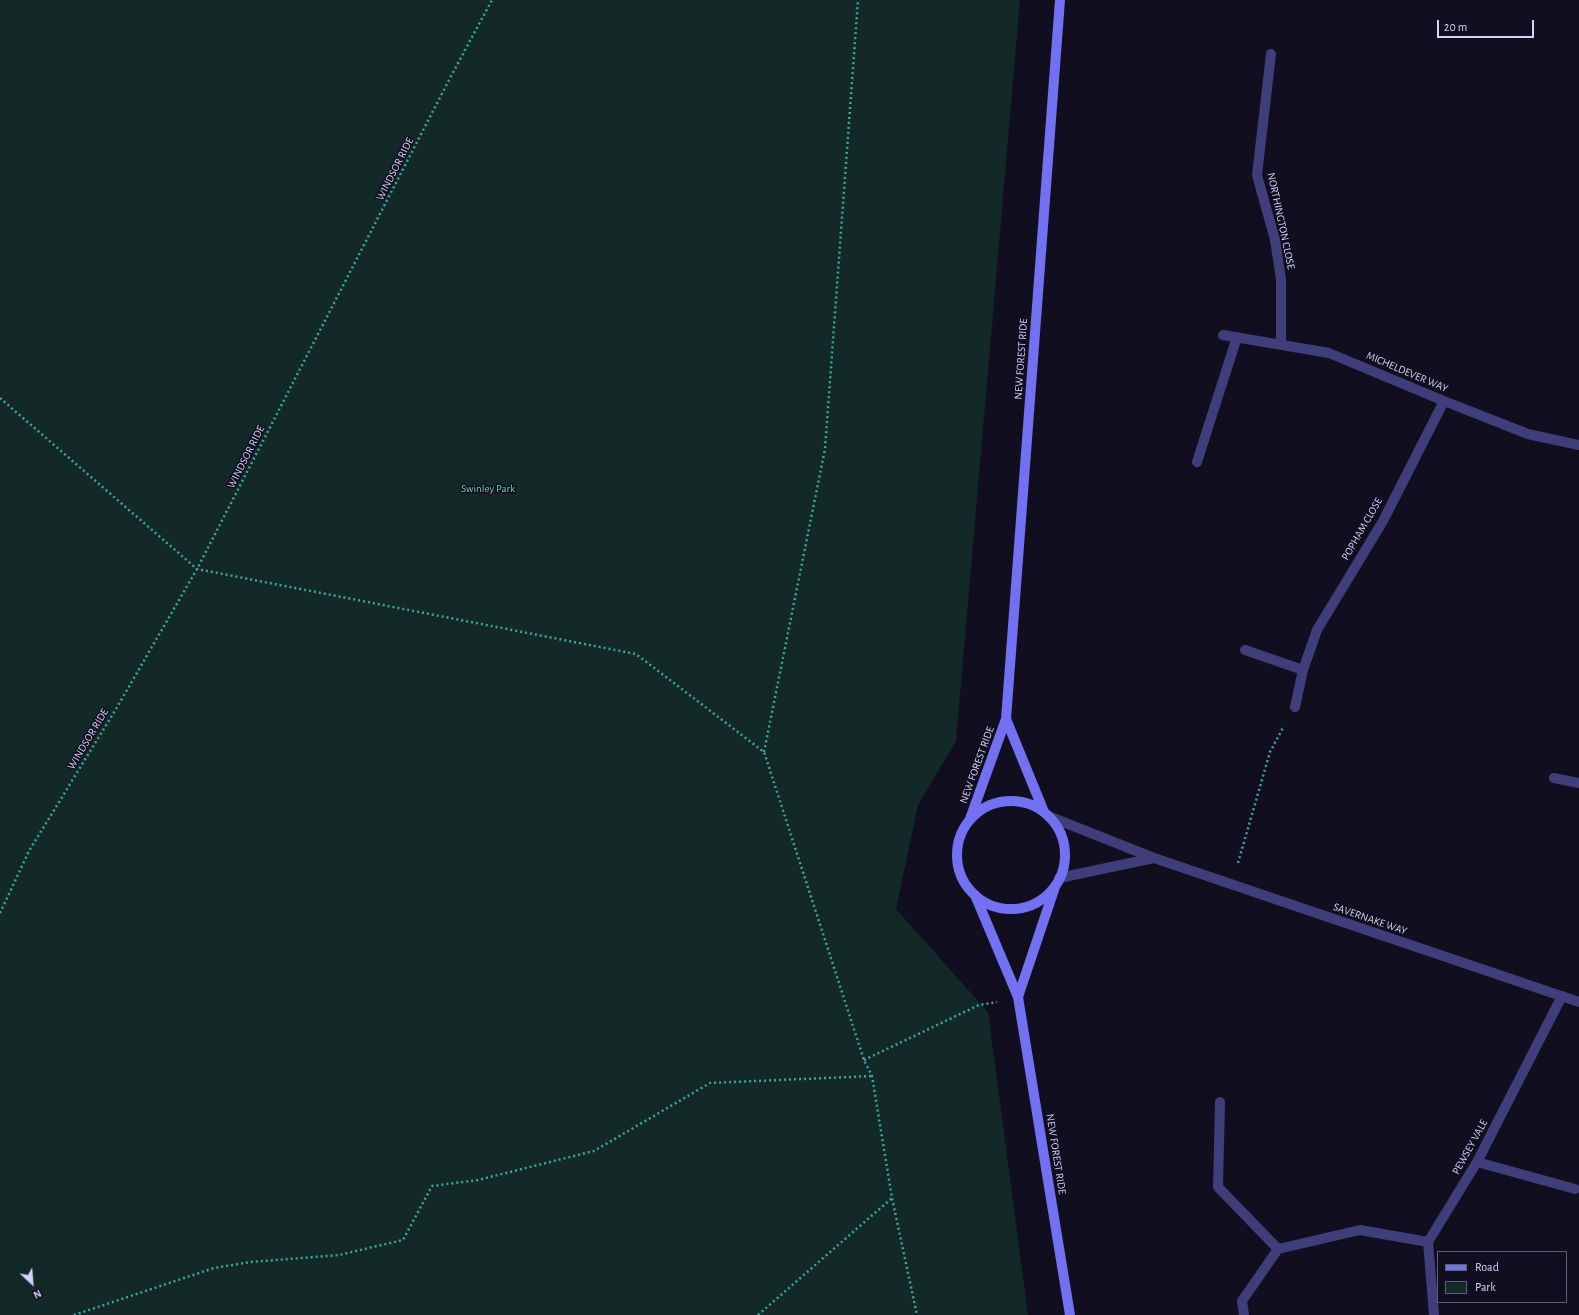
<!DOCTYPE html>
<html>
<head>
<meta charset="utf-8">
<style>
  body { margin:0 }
  #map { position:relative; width:1579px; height:1315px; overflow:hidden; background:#110f1f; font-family:"Alegreya Sans",sans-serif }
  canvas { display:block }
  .legend { position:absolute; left:1437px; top:1251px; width:130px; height:52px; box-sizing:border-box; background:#110f1f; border:1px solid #5f5d77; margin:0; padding:5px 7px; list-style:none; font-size:12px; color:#d5d1fb }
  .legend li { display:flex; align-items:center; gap:8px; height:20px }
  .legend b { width:20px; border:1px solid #5f5d77 }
  .north { position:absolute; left:12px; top:1263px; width:40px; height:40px; -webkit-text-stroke:3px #110f1f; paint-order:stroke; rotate:154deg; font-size:11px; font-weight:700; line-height:16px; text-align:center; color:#d5d1fb }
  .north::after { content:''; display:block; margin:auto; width:14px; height:18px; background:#d5d1fb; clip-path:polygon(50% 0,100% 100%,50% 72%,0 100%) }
  .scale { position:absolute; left:1437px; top:20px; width:97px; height:18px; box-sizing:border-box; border:2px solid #d5d1fb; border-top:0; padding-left:5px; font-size:12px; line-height:14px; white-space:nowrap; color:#d5d1fb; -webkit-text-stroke:3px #110f1f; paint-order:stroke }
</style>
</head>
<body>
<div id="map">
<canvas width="1579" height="1315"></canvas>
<ul class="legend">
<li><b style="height:5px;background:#7171f2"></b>Road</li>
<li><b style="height:11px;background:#122927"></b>Park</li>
</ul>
<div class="north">N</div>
<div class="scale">20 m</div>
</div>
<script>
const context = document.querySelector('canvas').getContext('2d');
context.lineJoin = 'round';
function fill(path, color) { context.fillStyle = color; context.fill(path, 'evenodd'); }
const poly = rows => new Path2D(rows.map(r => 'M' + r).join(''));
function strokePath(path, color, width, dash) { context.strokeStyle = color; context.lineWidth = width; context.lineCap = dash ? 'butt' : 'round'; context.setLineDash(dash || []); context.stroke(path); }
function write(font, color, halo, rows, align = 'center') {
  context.font = font + ' "Alegreya Sans",sans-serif'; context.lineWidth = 3; context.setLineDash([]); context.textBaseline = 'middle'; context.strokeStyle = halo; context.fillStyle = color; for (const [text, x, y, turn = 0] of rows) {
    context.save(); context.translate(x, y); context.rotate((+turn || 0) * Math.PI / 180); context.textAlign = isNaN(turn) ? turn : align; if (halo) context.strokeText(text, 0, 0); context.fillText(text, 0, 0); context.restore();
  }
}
fill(poly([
  [0,0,1020,0,956,741,918,805,896,909,988,1012,1028,1315,0,1315]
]), '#122927');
strokePath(poly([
  [0,398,197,569,636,654,764,752,864,1060,872,1076,892,1198,917,1315],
  [764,752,825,449,858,0],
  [1238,863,1270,752,1284,726],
  [0,913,29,851,116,709,197,569,450,78,492,0],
  [864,1060,979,1005,997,1002],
  [74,1315,214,1268,251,1262,339,1255,403,1240,432,1186,478,1180,594,1151,710,1083,872,1076],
  [758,1315,892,1198]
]), '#39a79e', 2.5, [2, 3]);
strokePath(poly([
  [1197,462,1237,337],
  [1477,1162,1575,1189]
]), '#3f3e7a', 10);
strokePath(poly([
  [1271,54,1257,175,1275,240,1281,279,1281,345],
  [1223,335,1329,353,1444,401,1528,434,1579,445],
  [1245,650,1303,670],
  [1295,707,1303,670,1317,630,1383,521,1444,401],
  [1554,778,1579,783],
  [1220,1102,1218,1187,1278,1249],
  [1244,1315,1242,1301,1278,1249,1360,1230,1428,1242],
  [1434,1315,1428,1242,1477,1162,1562,996]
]), '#3f3e7a', 10);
strokePath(poly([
  [1048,816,1154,858,1579,1002],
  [1059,878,1154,858]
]), '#3f3e7a', 10);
strokePath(poly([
  [1006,719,1044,812],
  '957 855a54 54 0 1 1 108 0a54 54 0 1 1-108 0Z',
  [970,819,1006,719,1060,0],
  [975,895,1018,997,1070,1315],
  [1018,997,1055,887]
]), '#7171f2', 10);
write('11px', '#d5d1fb', '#110f1f', [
  ["WINDSOR RIDE",395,169,-63],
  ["NORTHINGTON CLOSE",1281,221,78],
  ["NEW FOREST RIDE",1021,359,-86],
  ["MICHELDEVER WAY",1407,372,23],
  ["WINDSOR RIDE",246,457,-63],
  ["POPHAM CLOSE",1362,529,-60],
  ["WINDSOR RIDE",88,739,-59],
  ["NEW FOREST RIDE",977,765,-70],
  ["SAVERNAKE WAY",1370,919,19],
  ["PEWSEY VALE",1470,1147,-61],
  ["NEW FOREST RIDE",1056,1154,81]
]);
write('11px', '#64d4b5', '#110f1f', [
  ["Swinley Park",488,489]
]);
</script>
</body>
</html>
